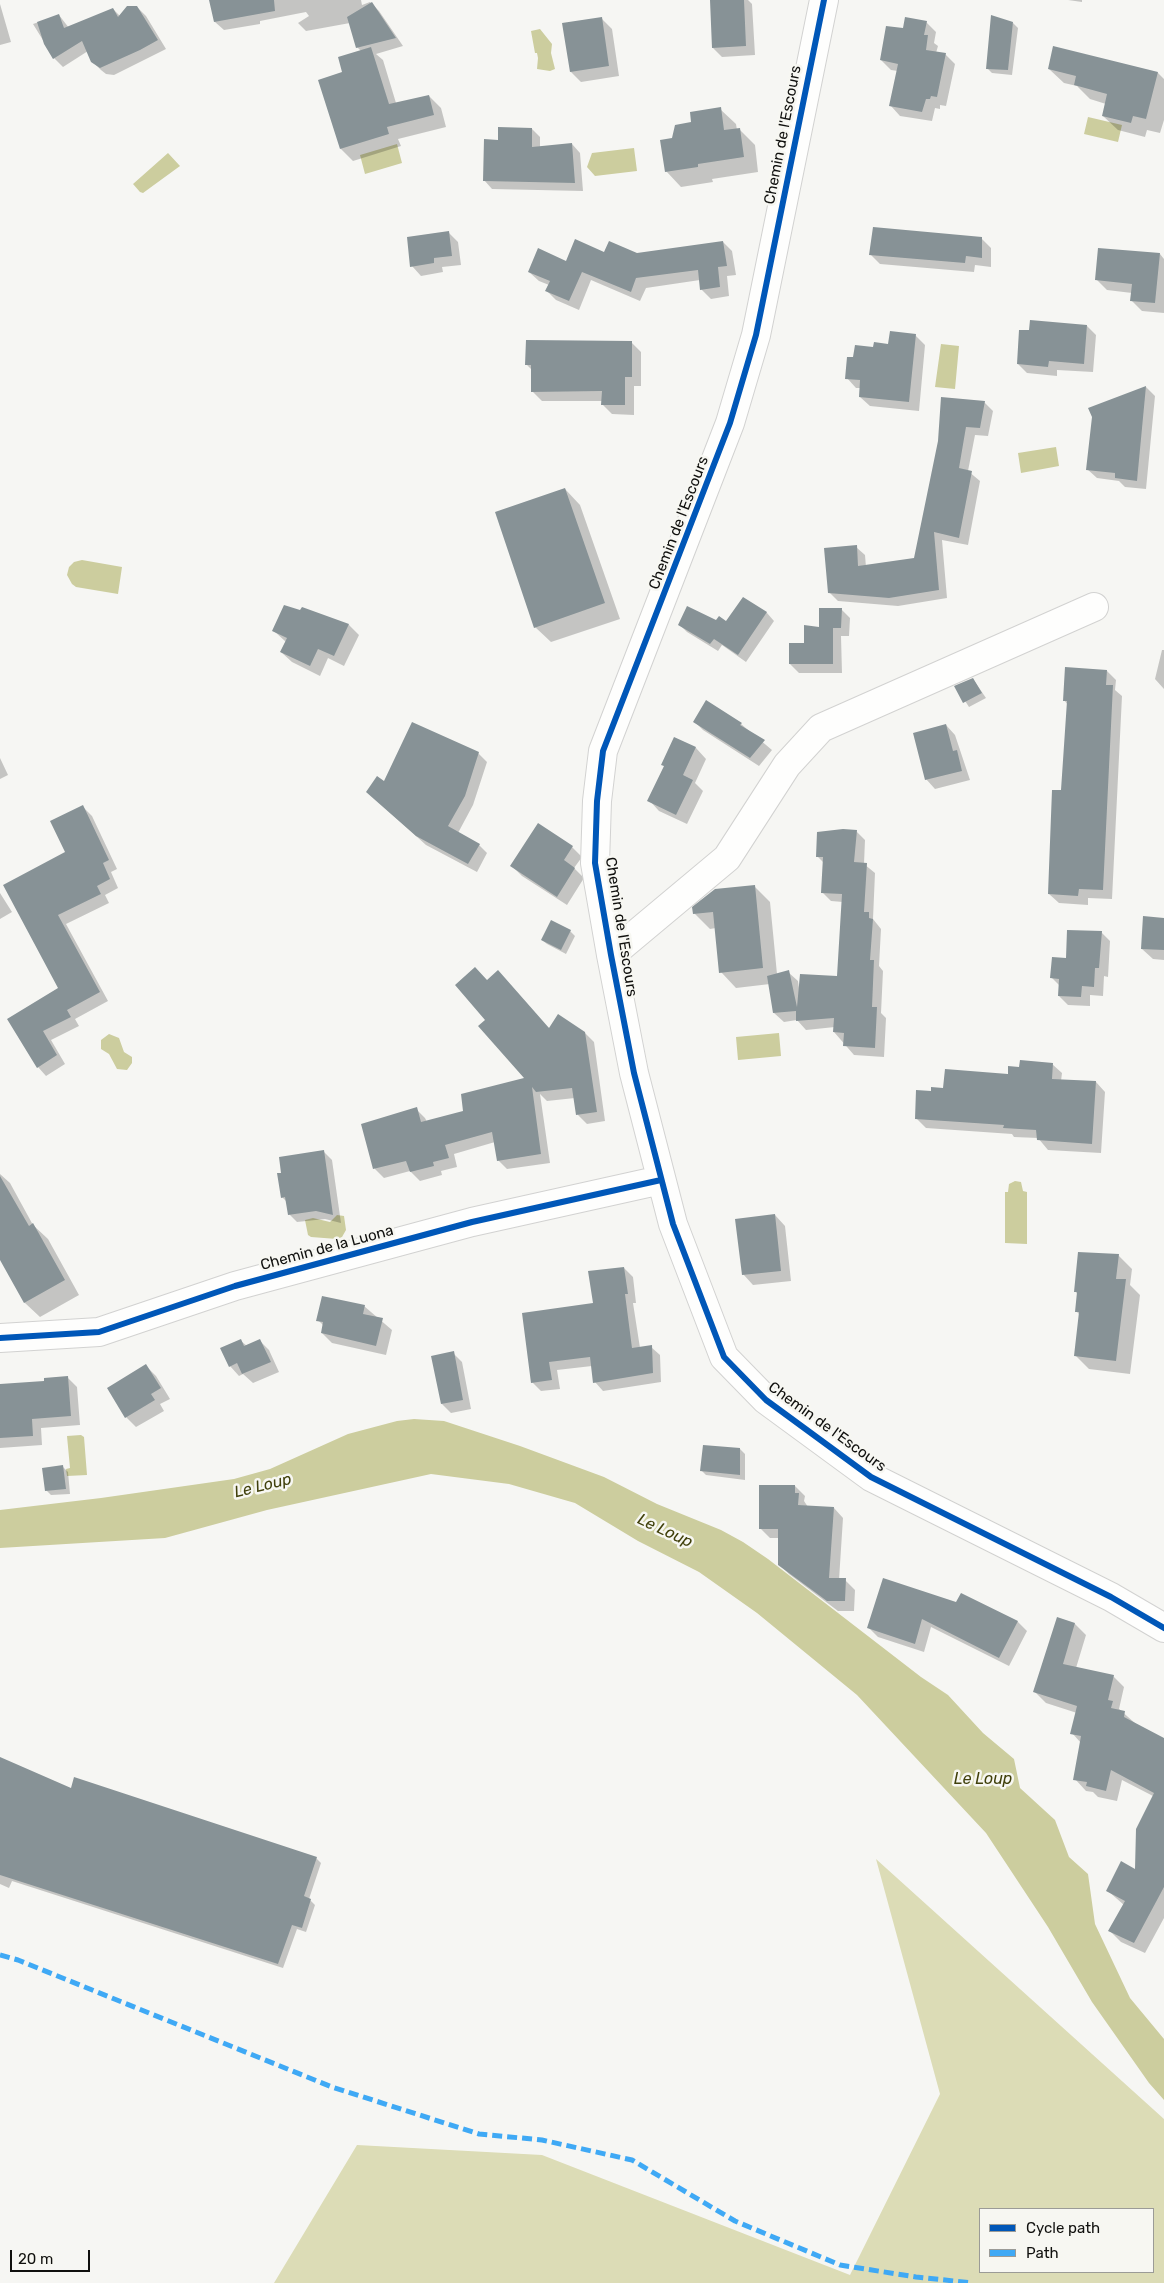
<!DOCTYPE html>
<html>
<head>
<meta charset="utf-8">
<style>
  body { margin:0 }
  #map { position:relative; width:1164px; height:2283px; overflow:hidden; background:#f6f6f3; font-family:Rubik,sans-serif }
  canvas { display:block }
  .legend { position:absolute; left:979px; top:2208px; width:175px; height:65px; box-sizing:border-box; background:#f7f7f2; border:1px solid #9b9b97; margin:0; padding:6px 9px; list-style:none; font-size:15px; color:#10100e }
  .legend li { display:flex; align-items:center; gap:10px; height:25px }
  .legend b { width:25px; border:1px solid #9b9b97 }
  .scale { position:absolute; left:10px; top:2250px; width:80px; height:22px; box-sizing:border-box; border:2px solid #10100e; border-top:0; padding-left:6px; font-size:15px; line-height:18px; white-space:nowrap; color:#10100e; -webkit-text-stroke:4px #f7f7f2; paint-order:stroke }
</style>
</head>
<body>
<div id="map">
<canvas width="1164" height="2283"></canvas>
<ul class="legend">
<li><b style="height:6px;background:#0057b8"></b>Cycle path</li>
<li><b style="height:6px;background:#3fa9f5"></b>Path</li>
</ul>
<div class="scale">20 m</div>
</div>
<script>
const context = document.querySelector('canvas').getContext('2d');
context.lineJoin = 'round';
function fill(path, color) { context.fillStyle = color; context.fill(path, 'evenodd'); }
const poly = rows => new Path2D(rows.map(r => 'M' + r).join(''));
function strokePath(path, color, width, dash) { context.strokeStyle = color; context.lineWidth = width; context.lineCap = dash ? 'butt' : 'round'; context.setLineDash(dash || []); context.stroke(path); }
function write(font, color, halo, rows, align = 'center') {
  context.font = font + ' Rubik,sans-serif'; context.lineWidth = 5; context.setLineDash([]); context.textBaseline = 'middle'; context.strokeStyle = halo; context.fillStyle = color; for (const [text, x, y, turn = 0] of rows) {
    context.save(); context.translate(x, y); context.rotate((+turn || 0) * Math.PI / 180); context.textAlign = isNaN(turn) ? turn : align; if (halo) context.strokeText(text, 0, 0); context.fillText(text, 0, 0); context.restore();
  }
}
fill(poly([
  [876,1859,1164,2119,1164,2283,274,2283,357,2145,542,2155,850,2275,940,2094],
  [1153,2209,1153,2272,980,2272,980,2209]
]), '#dcdcb6');
fill(poly([
  [540,29,552,44,551,53,555,69,550,71,537,69,538,58,537,53,535,53,531,31],
  [1088,117,1122,125,1118,142,1084,134],
  [397,144,402,163,365,174,360,155],
  [634,148,637,171,595,176,587,167,592,153],
  [168,153,180,166,143,193,140,192,133,184],
  [941,344,959,346,955,389,935,387],
  [1056,447,1059,466,1021,473,1018,453],
  [82,560,122,567,118,594,76,587,72,584,67,575,69,567,74,562],
  [779,1033,781,1056,738,1060,736,1037],
  [109,1034,119,1038,124,1052,132,1057,132,1063,127,1070,117,1069,109,1054,101,1049,101,1040],
  [1015,1181,1021,1182,1023,1191,1027,1192,1027,1244,1005,1243,1005,1192,1008,1192,1009,1184],
  [337,1215,344,1216,346,1230,342,1237,337,1239,311,1237,308,1235,305,1220,313,1218,330,1222],
  [414,1419,444,1421,520,1446,604,1477,657,1504,721,1530,743,1542,768,1559,921,1677,948,1695,983,1733,1014,1759,1020,1788,1055,1820,1069,1857,1088,1874,1095,1924,1130,1998,1164,2039,1164,2100,1149,2083,1092,2002,1048,1927,986,1833,857,1695,757,1613,699,1572,638,1541,575,1503,509,1484,431,1474,267,1510,165,1538,0,1548,0,1510,101,1498,234,1479,270,1469,348,1434,397,1421],
  [81,1435,84,1437,87,1475,67,1476,66,1469,70,1468,67,1436]
]), '#cccd9e');
fill(poly([
  [211,0,361,0,362,5,370,2,379,11,403,46,376,54,383,60,396,103,429,96,441,108,446,127,398,139,401,146,353,161,341,149,344,72,361,51,357,47,350,23,306,31,298,23,309,16,306,12,260,21,260,24,224,30,215,22],
  [711,0,748,0,752,4,755,55,722,57,713,48],
  [1068,0,1082,0,1082,2],
  [0,4,11,42,0,45],
  [137,7,146,16,166,49,114,75,106,74,101,70,92,61,88,51,63,67,54,58,33,24,59,15,69,28,113,9,120,16],
  [602,19,612,29,619,76,581,82,571,72,564,24],
  [926,22,936,32,934,43,938,46,936,53,945,54,955,64,946,106,940,105,940,109,935,108,932,121,900,116,891,106,898,71,891,70,881,60,904,30],
  [1013,23,1018,28,1012,75,992,73,987,68],
  [1054,47,1158,73,1164,79,1164,120,1160,133,1147,130,1145,137,1118,130,1103,116,1106,104,1090,99,1077,86,1064,83,1049,69],
  [720,109,736,124,737,130,739,129,755,145,758,172,712,179,713,182,681,187,666,171,673,139,693,123],
  [532,129,540,137,540,147,572,144,580,153,583,191,492,189,484,180,499,141],
  [449,233,458,242,461,265,442,267,443,272,421,276,412,266],
  [981,238,991,248,991,267,975,265,974,272,880,264,871,255],
  [723,242,732,251,736,275,727,276,729,296,711,299,701,289,700,280,646,288,640,301,591,280,579,310,556,300,547,291,549,285,539,281,529,272,605,253,637,254],
  [1160,254,1164,259,1164,313,1142,311,1131,300,1132,293,1107,290,1097,280],
  [1087,326,1096,335,1093,372,1057,370,1057,376,1027,373,1018,364,1030,332],
  [915,335,925,345,919,411,870,406,860,397,861,388,856,388,847,378,854,359,874,349],
  [631,342,641,352,641,386,634,386,634,415,612,414,603,405,603,401,542,401,532,391,533,371,527,365],
  [1146,387,1155,396,1146,489,1125,487,1119,481,1097,478,1087,469,1093,417,1090,409],
  [984,402,993,411,988,436,975,435,968,471,980,481,968,545,942,540,947,598,898,606,838,601,829,592,856,547,865,555,866,567,915,559,940,442],
  [565,489,580,505,620,619,551,642,535,627],
  [743,598,767,613,774,621,746,662,722,645,718,651,687,632,680,625,726,623],
  [302,609,349,625,359,635,344,666,328,658,320,676,292,662,281,652,286,642,274,631],
  [841,609,850,618,849,636,841,636,842,673,799,673,790,664,820,628],
  [1162,650,1164,650,1164,689,1155,679],
  [1107,671,1116,680,1115,690,1122,696,1112,899,1088,898,1088,905,1059,903,1049,894,1062,792,1068,705,1064,700],
  [973,679,986,698,969,707,956,687],
  [694,721,741,724,772,750,759,766,703,730],
  [946,725,955,735,970,780,935,789,926,779],
  [675,738,696,748,706,759,695,783,703,791,687,824,659,811,649,800,665,767,662,764],
  [478,753,487,762,473,805,458,833,479,845,487,853,477,872,426,845,376,800,385,782],
  [0,758,8,775,0,779],
  [83,807,92,816,117,869,111,872,118,888,105,895,109,903,66,924,108,1001,75,1019,79,1026,51,1040,65,1064,46,1076,38,1067,9,1019,59,988,5,886,67,852],
  [856,831,865,840,864,864,875,873,873,919,881,929,879,966,883,971,881,1013,886,1018,884,1057,854,1055,834,1032,835,1027,806,1030,797,1020,784,1022,774,1013,770,984,736,988,721,972,716,928,710,929,694,913,754,886,770,902,777,974,788,972,798,981,799,988,838,977,843,902,831,901,822,892,824,863,817,856],
  [572,847,582,857,574,868,584,878,567,905,522,876,512,866],
  [0,893,12,912,0,919],
  [1164,919,1164,960,1153,959,1142,949],
  [570,931,575,936,566,954,547,944,542,940],
  [1101,932,1110,941,1108,977,1104,976,1103,996,1090,995,1090,1006,1068,1005,1059,996,1060,986,1052,978,1067,960],
  [487,981,550,1029,584,1032,594,1042,605,1121,587,1124,578,1115,575,1098,547,1101,540,1094,550,1163,507,1169,498,1160,495,1142,454,1154,457,1167,441,1171,442,1175,420,1181,410,1171,384,1178,375,1169,363,1124,416,1109,425,1118,427,1122,465,1112,526,1078,487,1021],
  [1052,1064,1062,1073,1061,1081,1096,1082,1105,1092,1101,1153,1048,1150,1038,1138,1014,1137,1012,1134,926,1128,916,1118,932,1093,1009,1076,1020,1068],
  [324,1152,332,1160,341,1223,325,1219,297,1222,289,1214,287,1202,282,1197,283,1174],
  [0,1174,10,1183,33,1225,48,1239,79,1295,40,1317,25,1303,0,1258],
  [775,1215,785,1226,791,1281,753,1285,743,1274],
  [1118,1255,1132,1269,1130,1285,1140,1295,1130,1374,1089,1369,1075,1355,1080,1315,1076,1311,1078,1295,1075,1291],
  [624,1268,633,1277,636,1303,633,1303,640,1348,651,1347,660,1355,661,1382,603,1391,595,1382,592,1366,557,1370,560,1389,541,1391,532,1382],
  [364,1306,392,1330,386,1355,332,1343,322,1333,324,1326,318,1320],
  [241,1341,247,1346,260,1341,269,1350,279,1372,253,1383,243,1374,239,1376,230,1366],
  [453,1353,462,1362,471,1409,451,1413,442,1404],
  [146,1366,156,1376,170,1399,160,1404,164,1411,136,1427,126,1417],
  [67,1377,77,1387,80,1425,41,1428,42,1445,0,1448,0,1385,45,1382],
  [740,1449,745,1454,745,1480,706,1475,701,1470],
  [63,1467,68,1472,70,1494,51,1495,46,1490],
  [795,1486,805,1496,804,1501,808,1507,834,1508,843,1518,839,1580,845,1580,855,1590,854,1611,838,1611,789,1574,779,1564,779,1538,770,1538,760,1528],
  [961,1594,1018,1622,1027,1631,1009,1666,931,1627,924,1652,878,1637,869,1628,957,1603],
  [1058,1619,1075,1624,1086,1635,1076,1668,1113,1676,1124,1687,1119,1709,1136,1724,1164,1739,1164,1918,1145,1953,1121,1942,1110,1931,1124,1905,1108,1891,1136,1871,1153,1796,1122,1780,1117,1801,1098,1797,1093,1792,1086,1791,1075,1779,1081,1743,1072,1733,1077,1713,1046,1703,1035,1692],
  [0,1758,72,1790,316,1858,321,1863,309,1899,315,1905,306,1932,297,1929,283,1968,12,1881,9,1888,0,1884]
]), '#0003');
fill(poly([
  [209,0,274,0,275,11,214,22],
  [710,0,744,0,746,46,712,48],
  [372,2,396,38,356,48,347,17],
  [127,6,137,6,158,40,140,50,100,68,91,62,82,41,53,59,44,44,37,22,59,14,64,28,113,8,118,17],
  [991,15,1013,22,1008,70,986,69],
  [602,17,609,66,570,72,562,23],
  [905,17,927,21,924,35,928,35,926,50,946,53,937,97,931,96,930,99,926,99,922,112,889,106,898,64,880,60,886,26,903,28],
  [1053,46,1158,72,1146,119,1133,116,1131,123,1102,116,1107,94,1074,85,1076,76,1048,69],
  [371,47,389,104,429,95,434,115,387,127,389,134,340,149,318,80,342,72,338,57],
  [721,107,724,130,740,128,744,157,698,164,698,167,665,172,660,140,672,138,675,125,691,122,690,112],
  [498,127,532,128,532,147,572,143,575,183,483,181,484,139,498,140],
  [873,227,982,237,982,258,966,256,965,263,869,255],
  [449,231,452,256,434,258,434,263,410,267,407,237],
  [575,239,604,252,609,241,637,253,723,241,727,266,718,267,720,287,700,290,698,270,636,278,631,292,582,272,569,301,545,291,550,281,528,272,538,248,566,261],
  [1098,248,1160,253,1155,303,1130,301,1132,284,1095,280],
  [1030,320,1087,325,1084,364,1049,361,1048,367,1017,364,1019,330,1029,330],
  [890,331,916,334,909,402,859,397,860,380,845,379,847,357,853,357,855,345,873,347,874,342,888,344],
  [526,340,632,341,632,377,625,377,625,405,601,405,602,391,531,392,531,365,525,365],
  [1146,386,1137,481,1115,478,1115,473,1086,470,1092,417,1088,408],
  [941,397,985,401,980,428,966,427,959,468,972,471,959,538,934,532,939,590,889,598,828,593,824,548,857,545,858,566,914,558,938,441],
  [565,488,605,603,534,628,495,512],
  [743,597,767,612,738,655,714,639,710,644,678,625,687,606,716,620,719,616,726,621],
  [284,605,300,610,302,607,349,624,334,656,318,649,310,666,280,652,287,638,272,631],
  [819,608,842,608,841,628,833,628,833,664,789,664,789,643,804,643,804,625,819,627],
  [1065,667,1107,670,1106,685,1113,685,1103,890,1079,889,1078,896,1048,894,1052,790,1061,790,1067,701,1063,701],
  [973,678,982,693,963,703,954,686],
  [706,700,742,723,740,725,765,740,750,758,693,722],
  [412,722,479,752,465,796,448,826,480,844,468,864,416,836,366,792,377,776,384,781],
  [946,724,953,751,957,750,962,771,925,780,913,733],
  [674,737,696,747,683,775,693,780,676,815,647,801,664,766,661,765],
  [83,805,109,860,103,863,110,879,97,886,101,894,58,915,100,992,67,1010,71,1017,43,1031,57,1055,37,1068,7,1019,58,988,3,885,65,852,50,821],
  [538,823,573,846,564,860,575,868,557,897,510,866],
  [843,829,857,830,854,862,867,863,864,912,869,912,869,918,873,919,870,960,874,960,872,1007,877,1007,875,1048,843,1046,844,1033,833,1032,834,1018,796,1021,796,1011,773,1013,767,976,789,970,797,1007,800,974,837,976,842,894,821,893,823,857,816,857,817,832],
  [755,885,763,968,719,973,713,912,693,914,692,907,715,889],
  [1143,916,1164,918,1164,950,1141,949],
  [551,920,571,930,561,950,541,940],
  [1067,930,1102,931,1099,968,1095,968,1094,987,1082,986,1081,997,1058,996,1059,979,1050,978,1052,957,1066,958],
  [475,967,487,980,498,970,549,1028,558,1014,585,1032,597,1112,576,1115,572,1088,536,1092,532,1087,541,1154,497,1161,492,1132,445,1145,449,1158,433,1162,434,1166,410,1172,406,1161,373,1169,361,1124,417,1107,421,1122,463,1111,461,1094,524,1078,478,1026,485,1020,455,985],
  [1020,1060,1053,1063,1052,1079,1096,1081,1092,1144,1037,1140,1036,1130,1003,1128,1004,1125,915,1119,916,1090,931,1091,931,1087,943,1088,945,1069,1008,1074,1008,1066,1019,1067],
  [324,1150,333,1215,316,1211,288,1215,285,1197,281,1198,277,1173,281,1173,279,1157],
  [0,1176,29,1226,33,1223,65,1280,24,1303,0,1260],
  [775,1214,781,1271,742,1275,735,1219],
  [1078,1252,1119,1254,1116,1279,1126,1279,1116,1361,1074,1356,1079,1312,1075,1312,1077,1292,1074,1292],
  [624,1267,628,1294,625,1294,632,1348,652,1345,653,1373,593,1383,590,1357,549,1362,552,1380,531,1383,522,1313,593,1303,588,1271],
  [322,1296,365,1305,363,1314,383,1318,376,1346,321,1333,323,1322,316,1321],
  [241,1339,244,1346,260,1339,271,1362,242,1374,237,1363,229,1367,220,1348],
  [454,1351,463,1400,441,1404,431,1356],
  [146,1364,161,1388,151,1394,155,1400,125,1418,107,1388],
  [68,1376,71,1416,32,1419,33,1436,0,1438,0,1384,44,1381,44,1378],
  [703,1445,740,1448,740,1475,700,1471],
  [63,1465,66,1489,45,1491,42,1468],
  [759,1485,795,1485,795,1493,799,1493,798,1505,834,1507,829,1578,846,1578,845,1601,827,1601,778,1565,778,1529,759,1529],
  [883,1578,956,1602,961,1593,1018,1621,999,1658,922,1619,915,1644,867,1628],
  [1057,1617,1075,1623,1063,1664,1114,1675,1108,1700,1113,1701,1111,1708,1125,1711,1124,1717,1164,1738,1164,1887,1134,1943,1108,1931,1125,1901,1106,1891,1121,1861,1135,1869,1136,1829,1154,1793,1111,1770,1106,1791,1086,1786,1087,1782,1073,1780,1081,1736,1070,1734,1077,1706,1033,1692],
  [0,1757,71,1788,74,1777,317,1857,304,1896,311,1899,302,1928,292,1925,278,1964,0,1875]
]), '#879296');
const minor = poly([
  [824,0,756,335,730,423,603,751,597,801,595,863,611,955,634,1073,673,1224,724,1357,766,1400,871,1477,1111,1597,1164,1628],
  [611,955,727,858,787,765,821,728,1094,607],
  [0,1338,99,1332,235,1286,472,1222,661,1180]
]);
strokePath(minor, '#d2d2d1', 30);
strokePath(minor, '#fefefd', 28);
strokePath(poly([
  [0,1955,18,1960,332,2087,479,2134,542,2140,632,2160,735,2221,840,2265,916,2277,973,2283]
]), '#3fa9f5', 5, [10, 5]);
strokePath(poly([
  [824,0,756,335,730,423,603,751,597,801,595,863,611,955,634,1073,673,1224,724,1357,766,1400,871,1477,1111,1597,1164,1628],
  [0,1338,99,1332,235,1286,472,1222,661,1180]
]), '#0057b8', 6);
write('15px', '#10100e', '#f7f7f2', [
  ["Chemin de l'Escours",783,135,-79],
  ["Chemin de l'Escours",679,523,-69],
  ["Chemin de l'Escours",621,927,81],
  ["Chemin de la Luona",327,1248,-15],
  ["Chemin de l'Escours",827,1427,36]
]);
write('italic 16px', '#40400b', '#f7f7f2', [
  ["Le Loup",263,1486,-14],
  ["Le Loup",665,1531,25],
  ["Le Loup",983,1779]
]);
</script>
</body>
</html>
